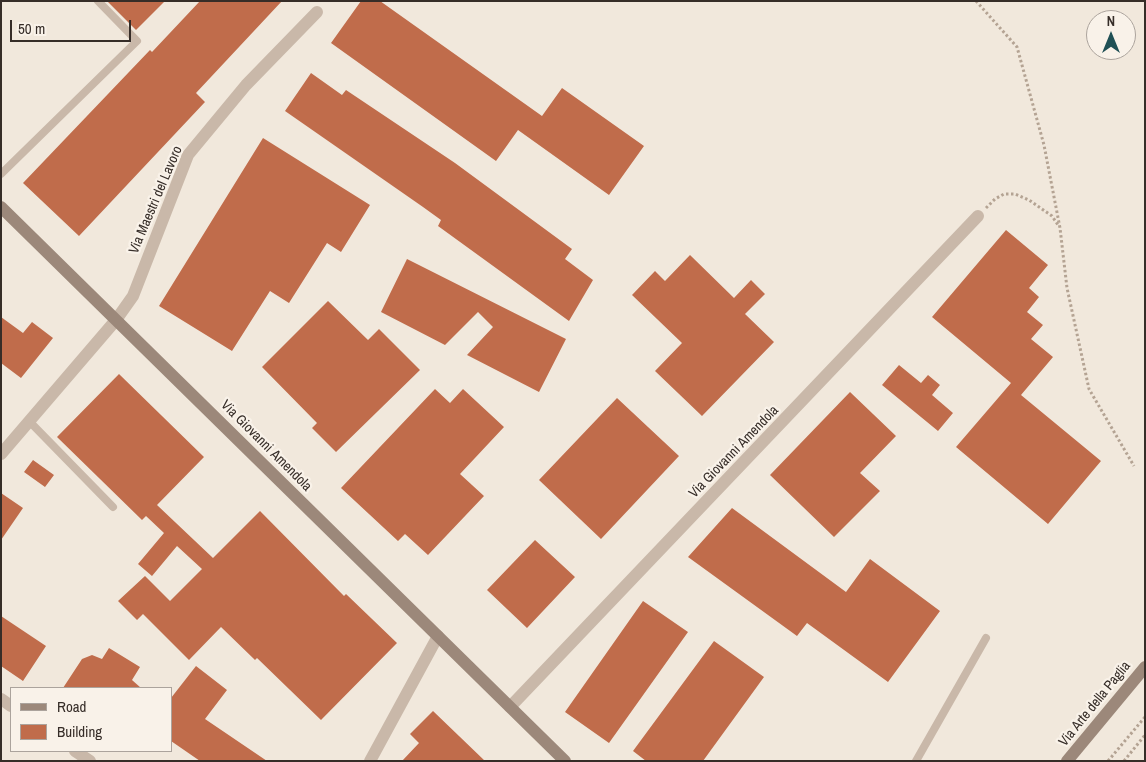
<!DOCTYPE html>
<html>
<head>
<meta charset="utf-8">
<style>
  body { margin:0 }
  #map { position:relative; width:1146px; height:762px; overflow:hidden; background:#f1e8dc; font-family:"Archivo Narrow",sans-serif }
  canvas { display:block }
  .frame { position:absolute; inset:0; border:2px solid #362d28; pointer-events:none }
  .legend { position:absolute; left:10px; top:687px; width:162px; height:65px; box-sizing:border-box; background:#f9f2e9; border:1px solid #aba39c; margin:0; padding:6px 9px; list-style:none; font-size:15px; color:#362d28 }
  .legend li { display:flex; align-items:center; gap:10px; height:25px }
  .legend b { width:25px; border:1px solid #aba39c }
  .north { position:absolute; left:1086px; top:10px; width:50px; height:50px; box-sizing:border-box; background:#f9f2e9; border:1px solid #aba39c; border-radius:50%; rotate:0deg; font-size:14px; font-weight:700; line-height:20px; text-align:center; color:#362d28 }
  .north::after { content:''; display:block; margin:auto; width:18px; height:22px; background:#205055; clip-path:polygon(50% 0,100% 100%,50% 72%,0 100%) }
  .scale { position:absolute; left:10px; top:20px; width:121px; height:22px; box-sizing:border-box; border:2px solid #362d28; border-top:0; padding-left:6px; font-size:15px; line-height:18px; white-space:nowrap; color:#362d28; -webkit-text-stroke:4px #f9f2e9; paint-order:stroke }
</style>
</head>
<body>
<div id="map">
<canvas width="1146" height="762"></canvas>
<div class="frame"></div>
<ul class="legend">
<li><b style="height:6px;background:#9c887a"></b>Road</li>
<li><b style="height:14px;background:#c06c4b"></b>Building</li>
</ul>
<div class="north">N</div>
<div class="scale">50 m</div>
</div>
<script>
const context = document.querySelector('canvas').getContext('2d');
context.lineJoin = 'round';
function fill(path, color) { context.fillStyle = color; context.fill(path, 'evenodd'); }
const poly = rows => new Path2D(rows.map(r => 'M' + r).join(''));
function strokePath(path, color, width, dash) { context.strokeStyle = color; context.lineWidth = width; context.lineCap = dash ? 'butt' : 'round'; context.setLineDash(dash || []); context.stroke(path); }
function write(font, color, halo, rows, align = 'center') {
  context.font = font + ' "Archivo Narrow",sans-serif'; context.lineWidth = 4.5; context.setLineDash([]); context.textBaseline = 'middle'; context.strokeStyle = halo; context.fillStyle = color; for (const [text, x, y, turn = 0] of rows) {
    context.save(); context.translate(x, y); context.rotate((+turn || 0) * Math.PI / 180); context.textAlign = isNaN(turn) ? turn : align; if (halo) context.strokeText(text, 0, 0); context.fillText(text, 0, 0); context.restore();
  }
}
fill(poly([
  [107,1,165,1,136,30],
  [200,1,282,1,196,93,205,102,79,236,23,183,150,50,152,52],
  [361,1,380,1,542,116,562,88,644,146,609,195,518,130,496,161,331,43],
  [311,73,342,95,346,90,455,163,572,249,565,259,593,280,569,321,438,226,441,220,423,207,285,111],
  [263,138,370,205,341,252,327,243,289,303,270,291,232,351,159,306],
  [1006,230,1048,265,1029,288,1039,297,1027,312,1043,325,1031,339,1053,357,1021,395,1101,461,1048,524,956,447,1011,383,932,317],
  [690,255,734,298,751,280,765,294,745,314,774,342,702,416,655,371,682,343,632,295,655,271,665,281],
  [407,259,566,339,539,392,467,355,493,327,478,312,445,345,381,312],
  [328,301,368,340,379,329,420,370,336,452,312,428,317,423,262,367],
  [1,317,23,333,32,322,53,338,21,378,1,363],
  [899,365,921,383,928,375,940,385,932,395,953,413,938,431,882,385],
  [119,374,204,457,157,505,213,558,260,511,344,596,346,594,397,643,321,720,257,658,255,660,221,627,189,660,143,614,137,620,118,601,145,576,170,601,202,569,177,546,152,576,138,564,164,533,146,516,142,520,57,437],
  [435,389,450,403,463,389,504,427,460,474,484,496,428,555,405,534,398,541,341,488],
  [850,392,896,436,860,473,880,491,834,537,770,475],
  [617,398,679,456,601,539,539,480],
  [33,460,54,475,45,487,24,472],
  [1,493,23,508,1,540],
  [732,508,846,592,870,559,940,611,888,682,807,623,797,636,688,557],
  [535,540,575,577,527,628,487,590],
  [643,601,688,632,609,743,565,712],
  [1,616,46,646,23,681,1,666],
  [714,641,764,677,703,761,646,761,633,751],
  [109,648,140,667,132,680,141,688,63,688,82,659,92,655,102,659],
  [196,666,227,690,205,719,267,761,200,761,171,741,171,698],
  [433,711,485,761,402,761,419,743,410,734]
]), '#c06c4b');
strokePath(poly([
  [976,1,1017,47,1044,145,1060,228,1067,288,1089,389,1134,466],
  [986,208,995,199,1004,194,1015,194,1029,200,1052,216,1058,225],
  [1108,761,1145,717],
  [1124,761,1145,735]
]), '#b4a393', 3, [2.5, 2.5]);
strokePath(poly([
  [1,174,137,41,98,1],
  [29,421,113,507],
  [916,761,986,638]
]), '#c9b8a9', 8);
strokePath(poly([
  [1,454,116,320,133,296,188,155,246,85,317,12],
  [1,699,11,706],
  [510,707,978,216],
  [75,751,90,761],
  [370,761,438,636]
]), '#c9b8a9', 12);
strokePath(poly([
  [1,207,565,761],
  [1067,761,1145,667]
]), '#9c887a', 12);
write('14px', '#362d28', '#f9f2e9', [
  ["Via Maestri del Lavoro",156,200,-67],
  ["Via Giovanni Amendola",266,446,45],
  ["Via Giovanni Amendola",734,452,-46],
  ["Via Arte della Paglia",1095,704,-51]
]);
</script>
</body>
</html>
